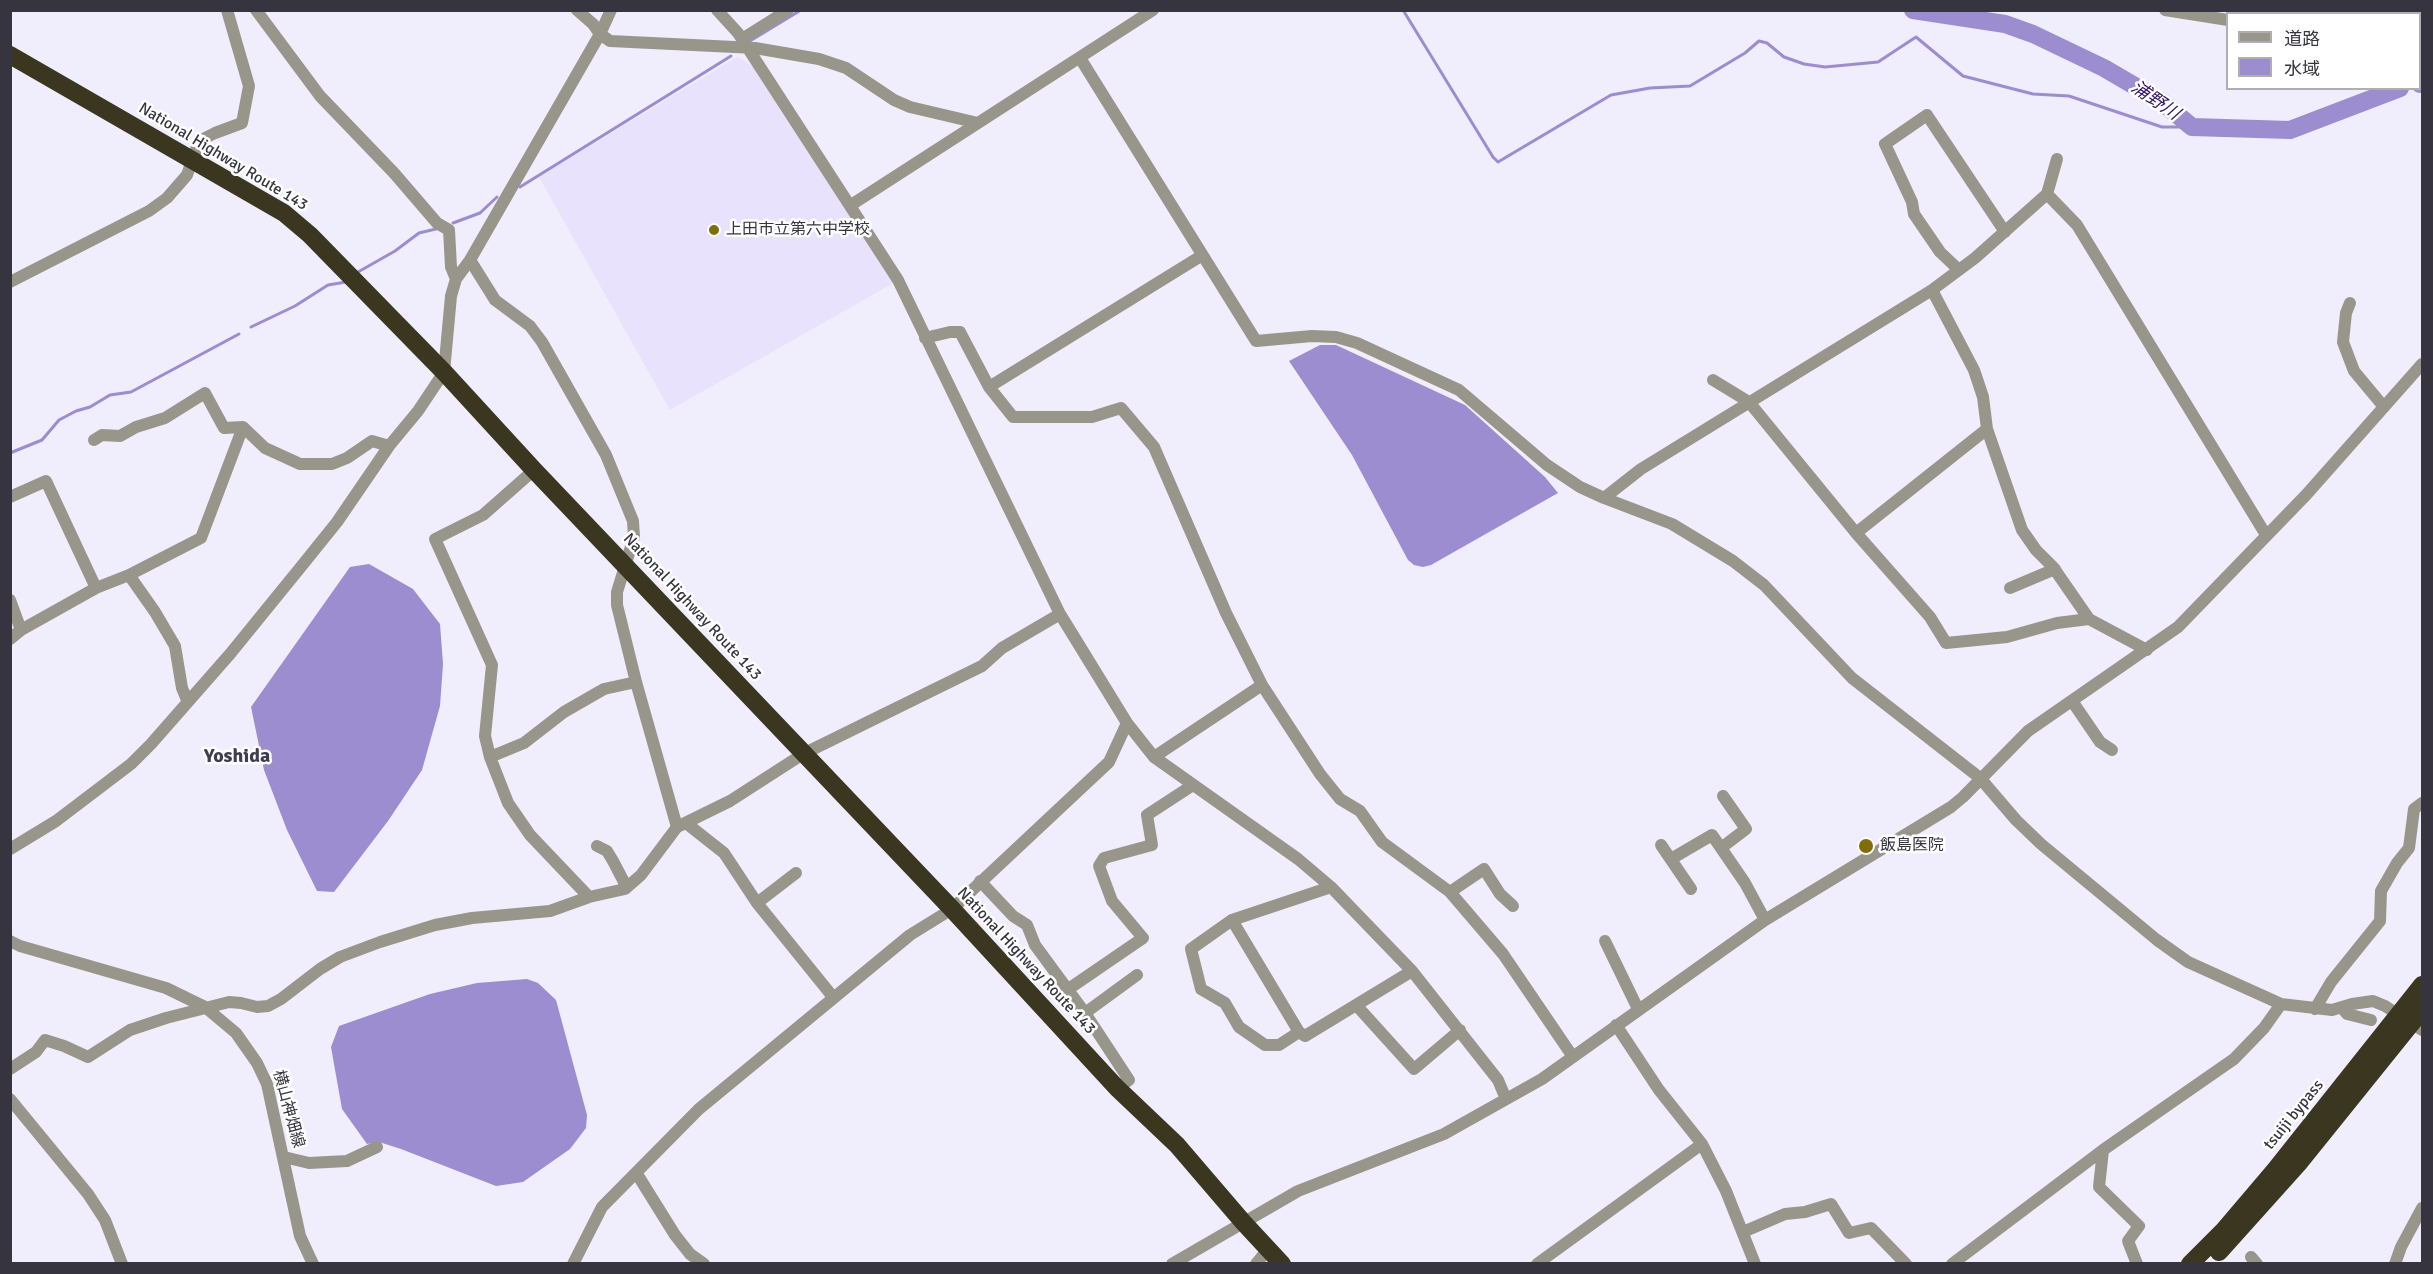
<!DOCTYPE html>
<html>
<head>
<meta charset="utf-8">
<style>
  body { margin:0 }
  #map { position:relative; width:2433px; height:1274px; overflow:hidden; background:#f0edfd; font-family:Signika,"Noto Sans JP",sans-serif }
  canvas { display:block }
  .frame { position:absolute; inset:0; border:12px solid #36343f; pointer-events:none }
  .legend { position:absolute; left:2226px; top:12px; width:195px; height:78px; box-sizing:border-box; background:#fff; border:2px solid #afaeb2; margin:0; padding:8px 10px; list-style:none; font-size:18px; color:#36343f }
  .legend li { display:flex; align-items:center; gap:12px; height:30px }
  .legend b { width:30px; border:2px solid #afaeb2 }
</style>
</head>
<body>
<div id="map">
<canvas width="2433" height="1274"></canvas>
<div class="frame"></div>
<ul class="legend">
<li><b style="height:8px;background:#98968b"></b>道路</li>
<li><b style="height:16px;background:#9c8cd0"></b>水域</li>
</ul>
</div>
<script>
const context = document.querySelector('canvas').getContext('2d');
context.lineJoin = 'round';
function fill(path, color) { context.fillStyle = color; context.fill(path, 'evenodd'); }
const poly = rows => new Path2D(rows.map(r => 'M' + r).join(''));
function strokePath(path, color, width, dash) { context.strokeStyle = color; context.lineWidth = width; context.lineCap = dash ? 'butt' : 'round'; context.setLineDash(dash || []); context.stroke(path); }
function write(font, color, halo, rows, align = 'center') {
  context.font = font + ' Signika,"Noto Sans JP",sans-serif'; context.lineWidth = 5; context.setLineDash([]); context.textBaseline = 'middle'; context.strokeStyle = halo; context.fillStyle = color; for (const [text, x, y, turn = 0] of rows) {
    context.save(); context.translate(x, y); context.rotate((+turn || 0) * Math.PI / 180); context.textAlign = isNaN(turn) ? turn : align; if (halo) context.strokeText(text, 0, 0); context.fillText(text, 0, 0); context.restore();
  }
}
fill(poly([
  [737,57,753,66,895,282,670,410,539,177]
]), '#e8e2fd');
fill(poly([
  [1320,345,1336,345,1465,405,1545,477,1558,493,1431,565,1423,567,1414,565,1408,560,1352,455,1289,361],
  [369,564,413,589,440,624,443,664,440,706,422,770,388,821,334,892,317,891,287,830,264,770,251,707,350,567],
  [527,979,538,983,556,1000,587,1115,586,1128,570,1149,523,1182,496,1186,401,1149,379,1142,367,1144,342,1109,331,1047,339,1026,430,994,477,983]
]), '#9c8cd0');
strokePath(poly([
  [1403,10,1493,157,1498,162,1611,95,1650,88,1690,86,1745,53,1759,41,1767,43,1784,57,1804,64,1825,67,1878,62,1916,37,1963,76,2033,94,2069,96,2162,127,2192,127],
  [750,41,801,10],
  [520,187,731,56],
  [453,223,480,213,497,197],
  [358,272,395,251,419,233,440,228],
  [251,327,295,306,328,285,346,282],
  [10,453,42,440,59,420,76,411,90,407,110,395,131,392,239,334]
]), '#9c8cd0', 3);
strokePath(poly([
  [1913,10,2005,24,2033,34,2104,68,2162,102,2192,127,2290,130,2400,88],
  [2420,84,2422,83]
]), '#9c8cd0', 18);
strokePath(poly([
  [256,10,320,96,394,173,437,223,449,230,451,267,456,279],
  [577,10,593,24,600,34,610,41,755,48,819,59,846,68,894,100,910,107,978,123],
  [717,10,738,33,898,280,1060,614,1127,723,1154,757,1298,859,1331,887,1412,971,1498,1080,1506,1099],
  [2165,10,2228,20],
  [742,39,788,10],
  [2420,45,2422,45],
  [1080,58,1256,341,1312,336,1336,337,1357,343,1459,390,1547,465,1580,487,1604,498,1672,524,1733,561,1764,585,1852,678,1980,778,2016,820,2041,844,2157,940,2188,962,2281,1004,2332,1010,2352,1004,2373,1001,2385,1006,2422,1030],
  [2047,194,2077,225,2266,535],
  [851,205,1153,10],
  [470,260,495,300,530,326,542,342,606,455,633,521,634,537,617,592,617,605,636,682,677,827],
  [1959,270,1940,252,1914,214,1912,202,1885,144,1927,115,2005,232],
  [10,282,149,211,167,198,187,175,199,141,215,133,242,123,249,86,227,10],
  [1932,290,1974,370,1983,397,1987,429,2022,530,2036,550,2053,567,2089,619,2147,650],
  [2350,303,2346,313,2343,342,2354,371,2384,407],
  [925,338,950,332,960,332,989,387,1013,417,1092,417,1121,408,1154,447,1226,613,1262,685,1320,774,1340,799,1360,811,1382,842,1450,892,1503,954,1573,1057],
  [1713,380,1749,402,1856,533,1930,617,1946,643,2007,637,2057,623,2089,619],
  [989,387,1201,256],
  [94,440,102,435,120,436,136,427,165,418,205,393,224,428,243,427,265,448,300,464,332,464,347,458,372,441,389,446],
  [534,470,483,515,435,539,492,665,485,736,490,757,508,803,530,835,589,897],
  [10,497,46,481,96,588],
  [1604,498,1641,469,1932,290,1975,258,2047,194,2057,159],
  [1856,533,1987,429],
  [129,575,155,612,175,646,182,688,187,700],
  [2010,588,2055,569],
  [10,600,21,630],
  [10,639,21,630,96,588,129,575,201,538,243,427],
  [2072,701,2100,742,2112,750],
  [490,757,524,743,564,712,604,689,636,682],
  [1154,757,1262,685],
  [1723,796,1746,829,1721,848,1745,883,1765,920],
  [686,823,724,853,757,903,833,997],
  [1661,845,1691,889],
  [597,846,607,851,613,861,624,882,625,889],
  [10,849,56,821,131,764,151,744,230,654,304,563,337,522,389,446,418,411,444,372,451,296,456,279,470,260,600,34,611,10],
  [1671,859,1712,835,1721,848],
  [980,881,1013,916,1027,925,1035,945,1085,1013,1129,1080,1117,1088],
  [1450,892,1484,869,1500,894,1513,906],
  [757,903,796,873],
  [1232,920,1299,1032,1305,1036,1412,971],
  [10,941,20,946,166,988,205,1007,236,1033,257,1063,267,1084,300,1236,313,1264],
  [1605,941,1638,1009],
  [1067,990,1143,938,1112,901,1099,866,1104,858,1152,845,1147,815,1193,785],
  [1357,1006,1414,1069,1460,1030],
  [2342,1008,2347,1014,2371,1020],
  [2315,1009,2331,982,2380,921,2381,891,2397,863,2409,848,2414,809,2422,803],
  [1085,1013,1137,975],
  [1616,1025,1659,1090,1702,1144,1726,1191,1755,1264],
  [1299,1032,1279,1045,1265,1045,1239,1027,1225,1003,1201,989,1191,949,1232,920,1331,887],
  [10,1069,36,1052,45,1040,64,1046,88,1057,130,1030,166,1018,229,1002,241,1003,257,1007,268,1006,281,999,320,969,340,957,380,942,435,925,472,918,550,911,589,897,625,889,641,875,677,827,730,801,803,754,982,666,1002,648,1060,614],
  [10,1099,88,1194,105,1220,122,1264],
  [2103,1150,2099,1187,2139,1226,2128,1241,2137,1264],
  [284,1157,309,1163,347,1161,377,1147],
  [637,1174,675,1235,690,1254,704,1264],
  [1743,1232,1785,1214,1805,1212,1831,1204,1849,1233,1871,1228,1906,1264],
  [2251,1257,2257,1264],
  [573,1264,602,1207,699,1109,910,935,952,909,1109,762,1127,723],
  [1172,1264,1298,1191,1444,1134,1542,1079,1765,920,1951,807,1963,797,2028,731,2178,627,2306,495,2422,364],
  [1256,1264,1268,1249],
  [1537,1264,1702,1144],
  [1952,1264,2103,1150,2234,1059,2264,1028,2281,1004],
  [2395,1264,2401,1247,2422,1208]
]), '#98968b', 12);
strokePath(poly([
  [10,55,284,213,310,235,444,372,534,470,952,909,1117,1088,1177,1145,1243,1222,1282,1264],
  [2219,1252,2298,1164,2422,1010],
  [2190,1264,2224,1230,2275,1170,2422,985]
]), '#3a3620', 18);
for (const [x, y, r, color] of [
  [714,230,6,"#7e6d08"],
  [1866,846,8,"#7e6d08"]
]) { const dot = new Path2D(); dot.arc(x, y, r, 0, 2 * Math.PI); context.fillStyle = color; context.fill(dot); strokePath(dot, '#fff', 2); }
write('16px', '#36343f', '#fff', [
  ["National Highway Route 143",223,157,31],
  ["National Highway Route 143",692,607,47],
  ["National Highway Route 143",1026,961,47],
  ["横山神畑線",288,1109,75],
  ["tsuiji bypass",2294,1115,-51]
]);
write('16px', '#36343f', '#fff', [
  ["上田市立第六中学校",726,230],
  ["飯島医院",1880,846]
], 'left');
write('italic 18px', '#331464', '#fff', [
  ["浦野川",2155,101,34]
]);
write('bold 20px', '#403c51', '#fff', [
  ["Yoshida",237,757]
]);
</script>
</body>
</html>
